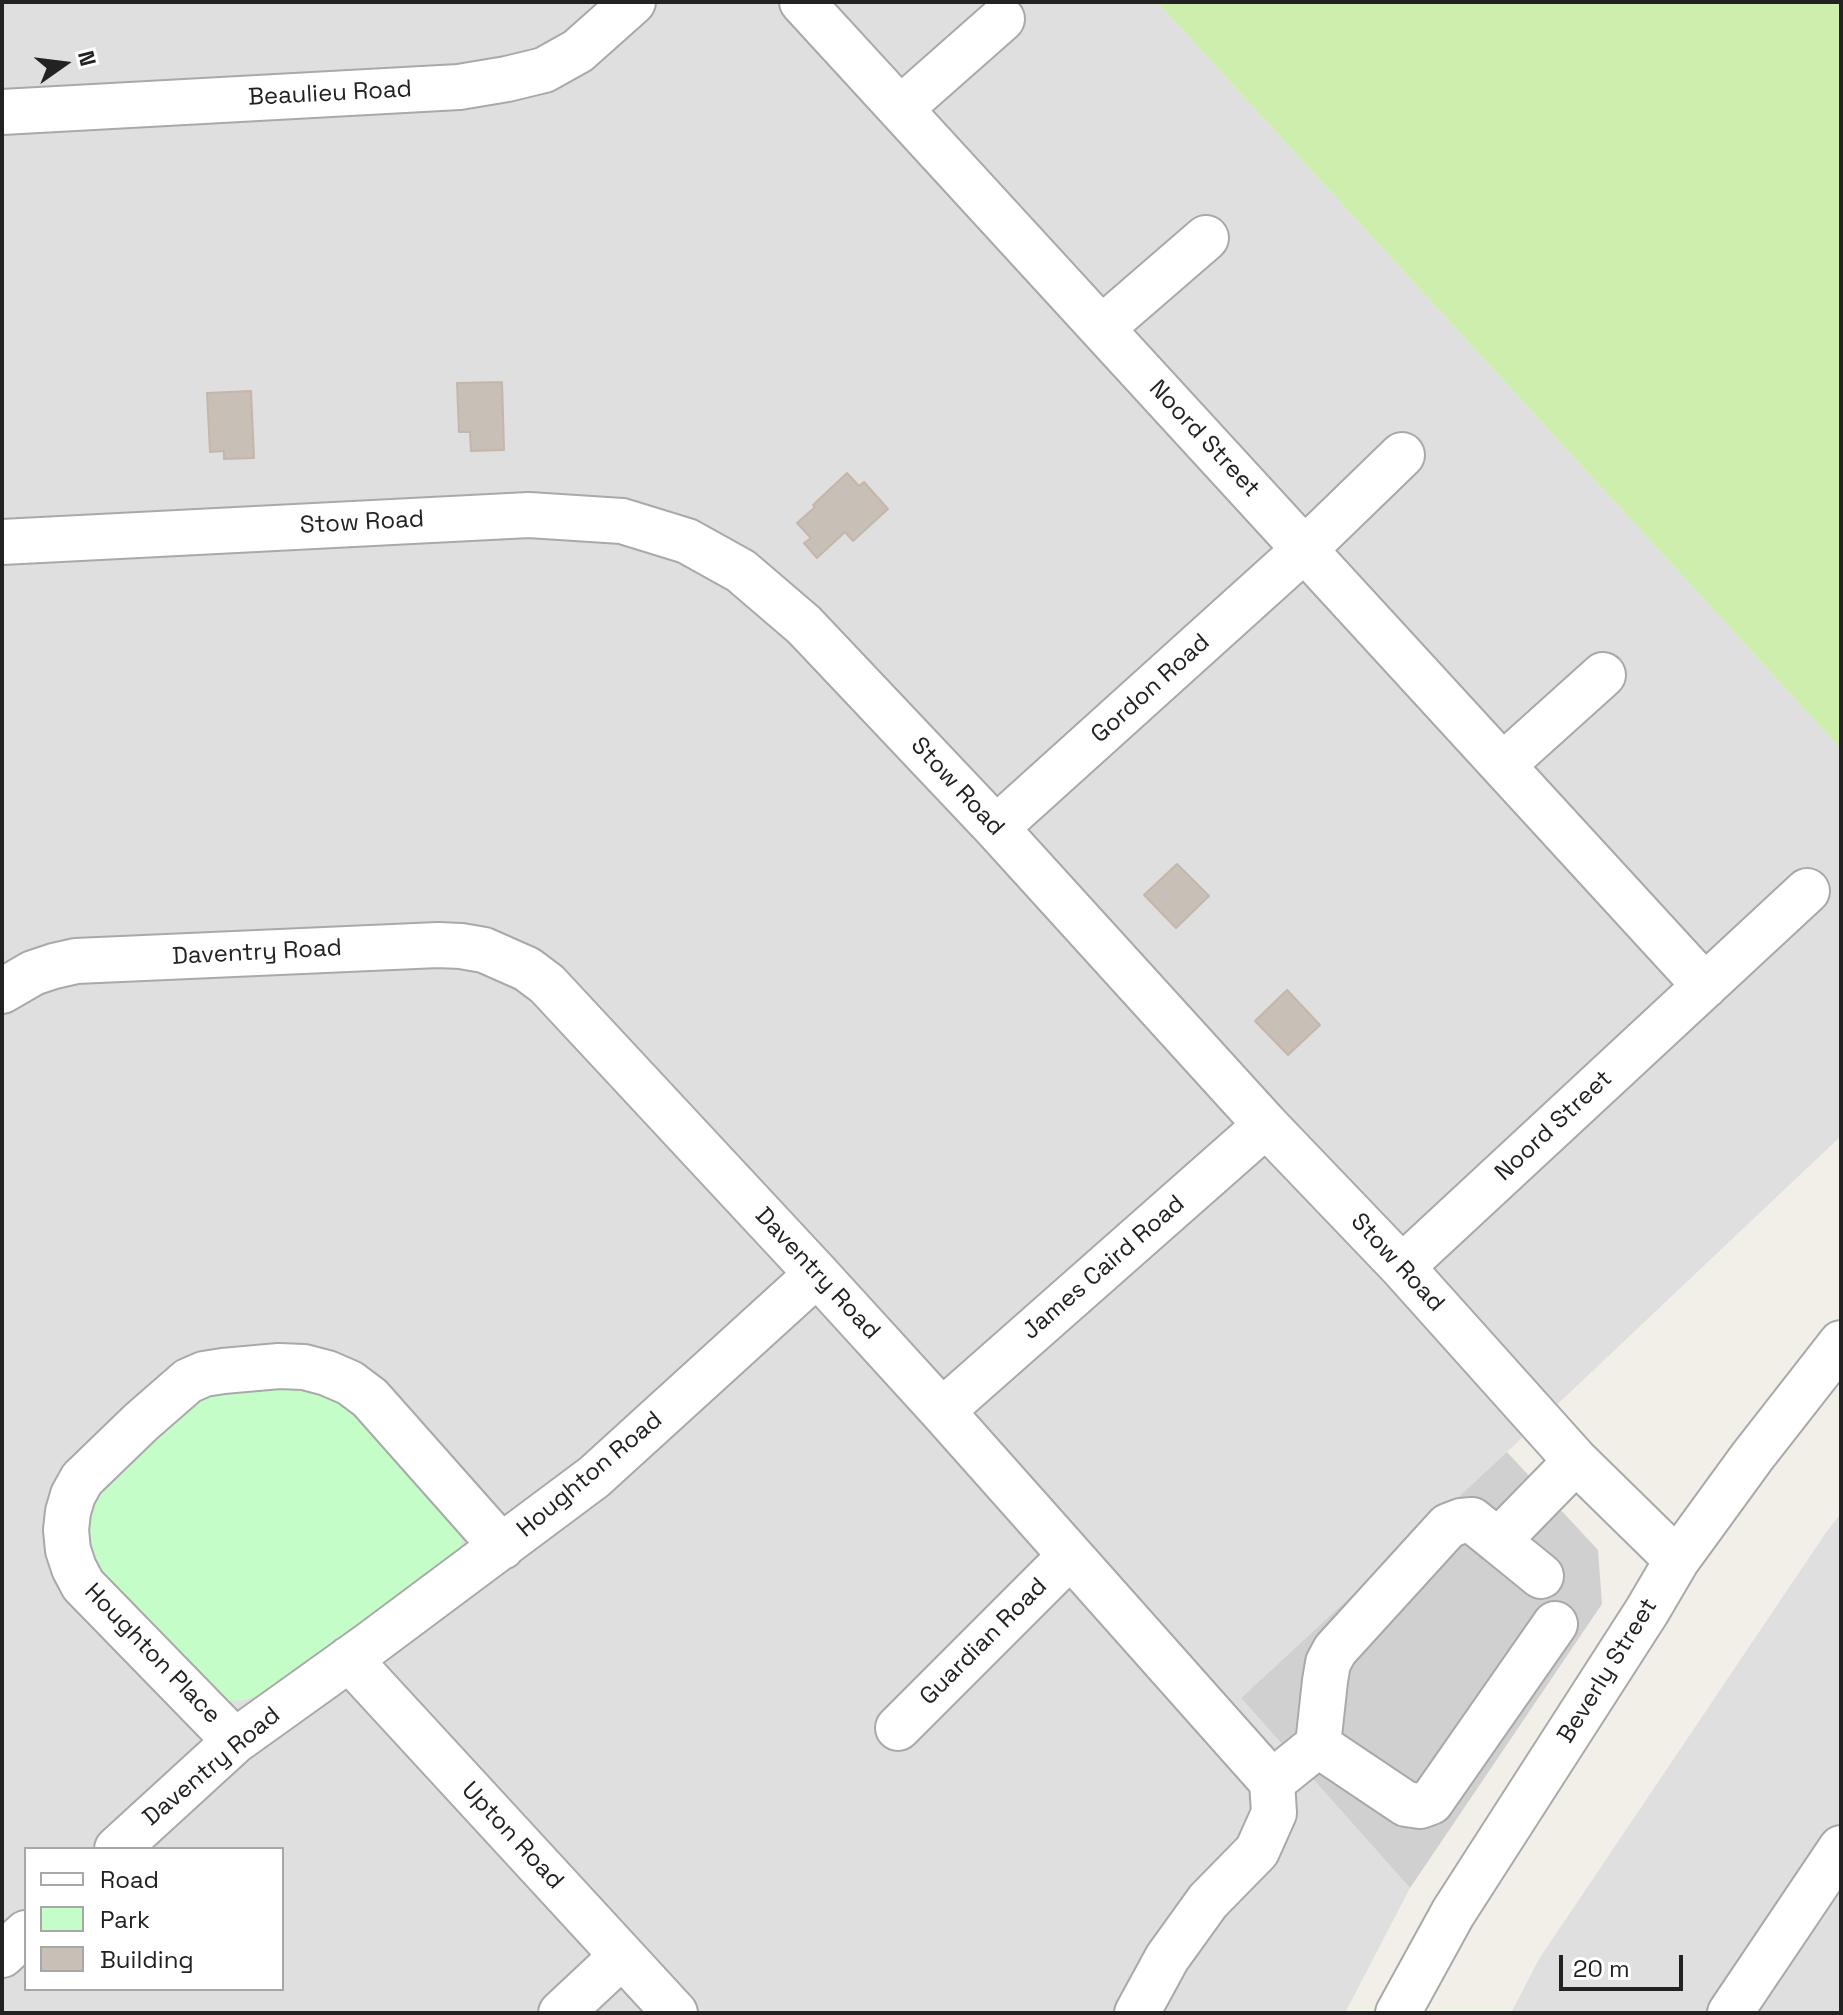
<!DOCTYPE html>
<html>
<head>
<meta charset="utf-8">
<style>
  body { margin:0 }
  #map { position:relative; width:1843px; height:2015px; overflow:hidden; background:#f2efe8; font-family:"Space Grotesk",sans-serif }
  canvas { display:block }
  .frame { position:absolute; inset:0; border:4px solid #222; pointer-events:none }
  .legend { position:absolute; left:24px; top:1847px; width:260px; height:144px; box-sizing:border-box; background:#fff; border:2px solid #a7a7a7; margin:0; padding:10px 14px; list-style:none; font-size:24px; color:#222 }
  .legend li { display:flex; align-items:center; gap:16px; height:40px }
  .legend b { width:40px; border:2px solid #a7a7a7 }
  .north { position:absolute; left:24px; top:24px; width:80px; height:80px; -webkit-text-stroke:6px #fff; paint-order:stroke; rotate:76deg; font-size:22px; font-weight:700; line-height:32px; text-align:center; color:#222 }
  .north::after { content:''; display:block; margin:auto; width:28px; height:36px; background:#222; clip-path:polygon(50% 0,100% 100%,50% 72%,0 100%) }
  .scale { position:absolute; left:1559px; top:1955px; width:124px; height:36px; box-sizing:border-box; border:4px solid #222; border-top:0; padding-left:10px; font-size:24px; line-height:28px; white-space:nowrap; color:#222; -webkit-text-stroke:6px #fff; paint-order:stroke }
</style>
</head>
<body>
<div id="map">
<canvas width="1843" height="2015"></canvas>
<div class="frame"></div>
<ul class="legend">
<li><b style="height:10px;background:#fff"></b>Road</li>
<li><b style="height:22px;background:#c5fdc9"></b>Park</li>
<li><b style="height:22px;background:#c8bfb7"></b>Building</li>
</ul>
<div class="north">N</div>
<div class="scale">20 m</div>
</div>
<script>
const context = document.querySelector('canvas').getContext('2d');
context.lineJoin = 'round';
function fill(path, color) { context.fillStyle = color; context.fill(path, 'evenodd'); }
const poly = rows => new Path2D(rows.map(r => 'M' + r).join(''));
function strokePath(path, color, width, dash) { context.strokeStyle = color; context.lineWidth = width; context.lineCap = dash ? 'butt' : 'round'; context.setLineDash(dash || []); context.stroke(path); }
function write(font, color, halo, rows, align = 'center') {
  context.font = font + ' "Space Grotesk",sans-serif'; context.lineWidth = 8; context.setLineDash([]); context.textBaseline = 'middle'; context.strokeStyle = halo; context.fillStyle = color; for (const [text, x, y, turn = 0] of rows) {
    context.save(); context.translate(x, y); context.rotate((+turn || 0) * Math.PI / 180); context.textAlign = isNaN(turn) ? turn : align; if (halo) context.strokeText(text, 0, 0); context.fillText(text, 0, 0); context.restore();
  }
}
fill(poly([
  [2,2,1157,2,1841,749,1841,1136,1507,1452,1241,1698,1410,1888,1345,2013,2,2013],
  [26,1849,282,1849,282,1989,26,1989],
  [1841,1513,1841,2013,1511,2013,1539,1959,1825,1534]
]), '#e0dfdf');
fill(poly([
  [1507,1452,1598,1550,1602,1604,1410,1888,1241,1698]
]), '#d0d0d0');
fill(poly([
  [1157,2,1841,2,1841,749]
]), '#cdeead');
fill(poly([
  [233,1383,336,1391,461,1530,462,1541,460,1551,448,1569,261,1694,246,1700,229,1701,213,1697,94,1573,84,1544,90,1497,197,1393]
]), '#c5fdc9');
const building = poly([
  [502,382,504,450,471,451,470,432,459,432,457,383,502,382],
  [251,391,254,458,224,459,224,451,210,452,207,393,251,391],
  [847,473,859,486,864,482,888,509,853,541,845,532,817,558,804,543,811,538,797,523,815,507,813,505,847,473],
  [1177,864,1209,896,1176,928,1144,895,1177,864],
  [1287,990,1320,1025,1288,1055,1255,1021,1287,990]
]);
fill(building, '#c8bfb7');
strokePath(building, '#c5b6aa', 2);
const minor = poly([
  [802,2,1705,986],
  [900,109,1002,19],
  [2,112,459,87,507,79,544,70,578,51,633,2],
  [1102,328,1206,238],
  [2,542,529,515,622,521,687,541,741,571,804,625,996,828,1266,1125,1402,1267,1576,1461,1677,1560],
  [1503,765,1603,675],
  [996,828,1305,549,1402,455],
  [2,991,33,973,54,966,76,961,438,945,461,946,484,950,527,969,547,984,817,1274,942,1411,1272,1782,1274,1813,1257,1851,1208,1901,1167,1958,1137,2013],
  [1402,1267,1807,891],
  [942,1411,1266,1125],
  [1498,1541,1541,1576],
  [349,1659,675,2013],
  [898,1728,1070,1556],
  [235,1741,83,1585,74,1568,68,1550,66,1530,68,1512,73,1495,82,1479,141,1422,188,1381,204,1374,223,1371,279,1366,304,1367,327,1373,350,1383,370,1398,502,1547],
  [1318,1745,1406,1804,1420,1806,1431,1802,1555,1624],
  [1272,1782,1318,1745,1325,1681,1328,1663,1335,1650,1448,1526,1461,1521,1472,1520,1498,1541,1576,1461],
  [117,1849,235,1741,369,1645,594,1477,817,1274],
  [2,1955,26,1933],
  [561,2013,622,1956],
  [1398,2013,1453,1913,1647,1611,1677,1560,1752,1457,1841,1343],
  [1730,2013,1841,1848]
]);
strokePath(minor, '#a9a9a9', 48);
strokePath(minor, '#fff', 44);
write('24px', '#222', '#fff', [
  ["Beaulieu Road",330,94,-3],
  ["Noord Street",1204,439,47],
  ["Stow Road",362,523,-3],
  ["Gordon Road",1151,689,-42],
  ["Stow Road",957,787,47],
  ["Daventry Road",257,953,-3],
  ["Noord Street",1554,1126,-43],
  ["Stow Road",1397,1263,47],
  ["James Caird Road",1104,1268,-41],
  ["Daventry Road",817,1274,47],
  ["Houghton Road",590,1475,-40],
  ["Guardian Road",984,1642,-45],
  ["Houghton Place",152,1654,46],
  ["Beverly Street",1608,1671,-58],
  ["Daventry Road",212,1767,-40],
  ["Upton Road",512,1836,47]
]);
</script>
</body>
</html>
